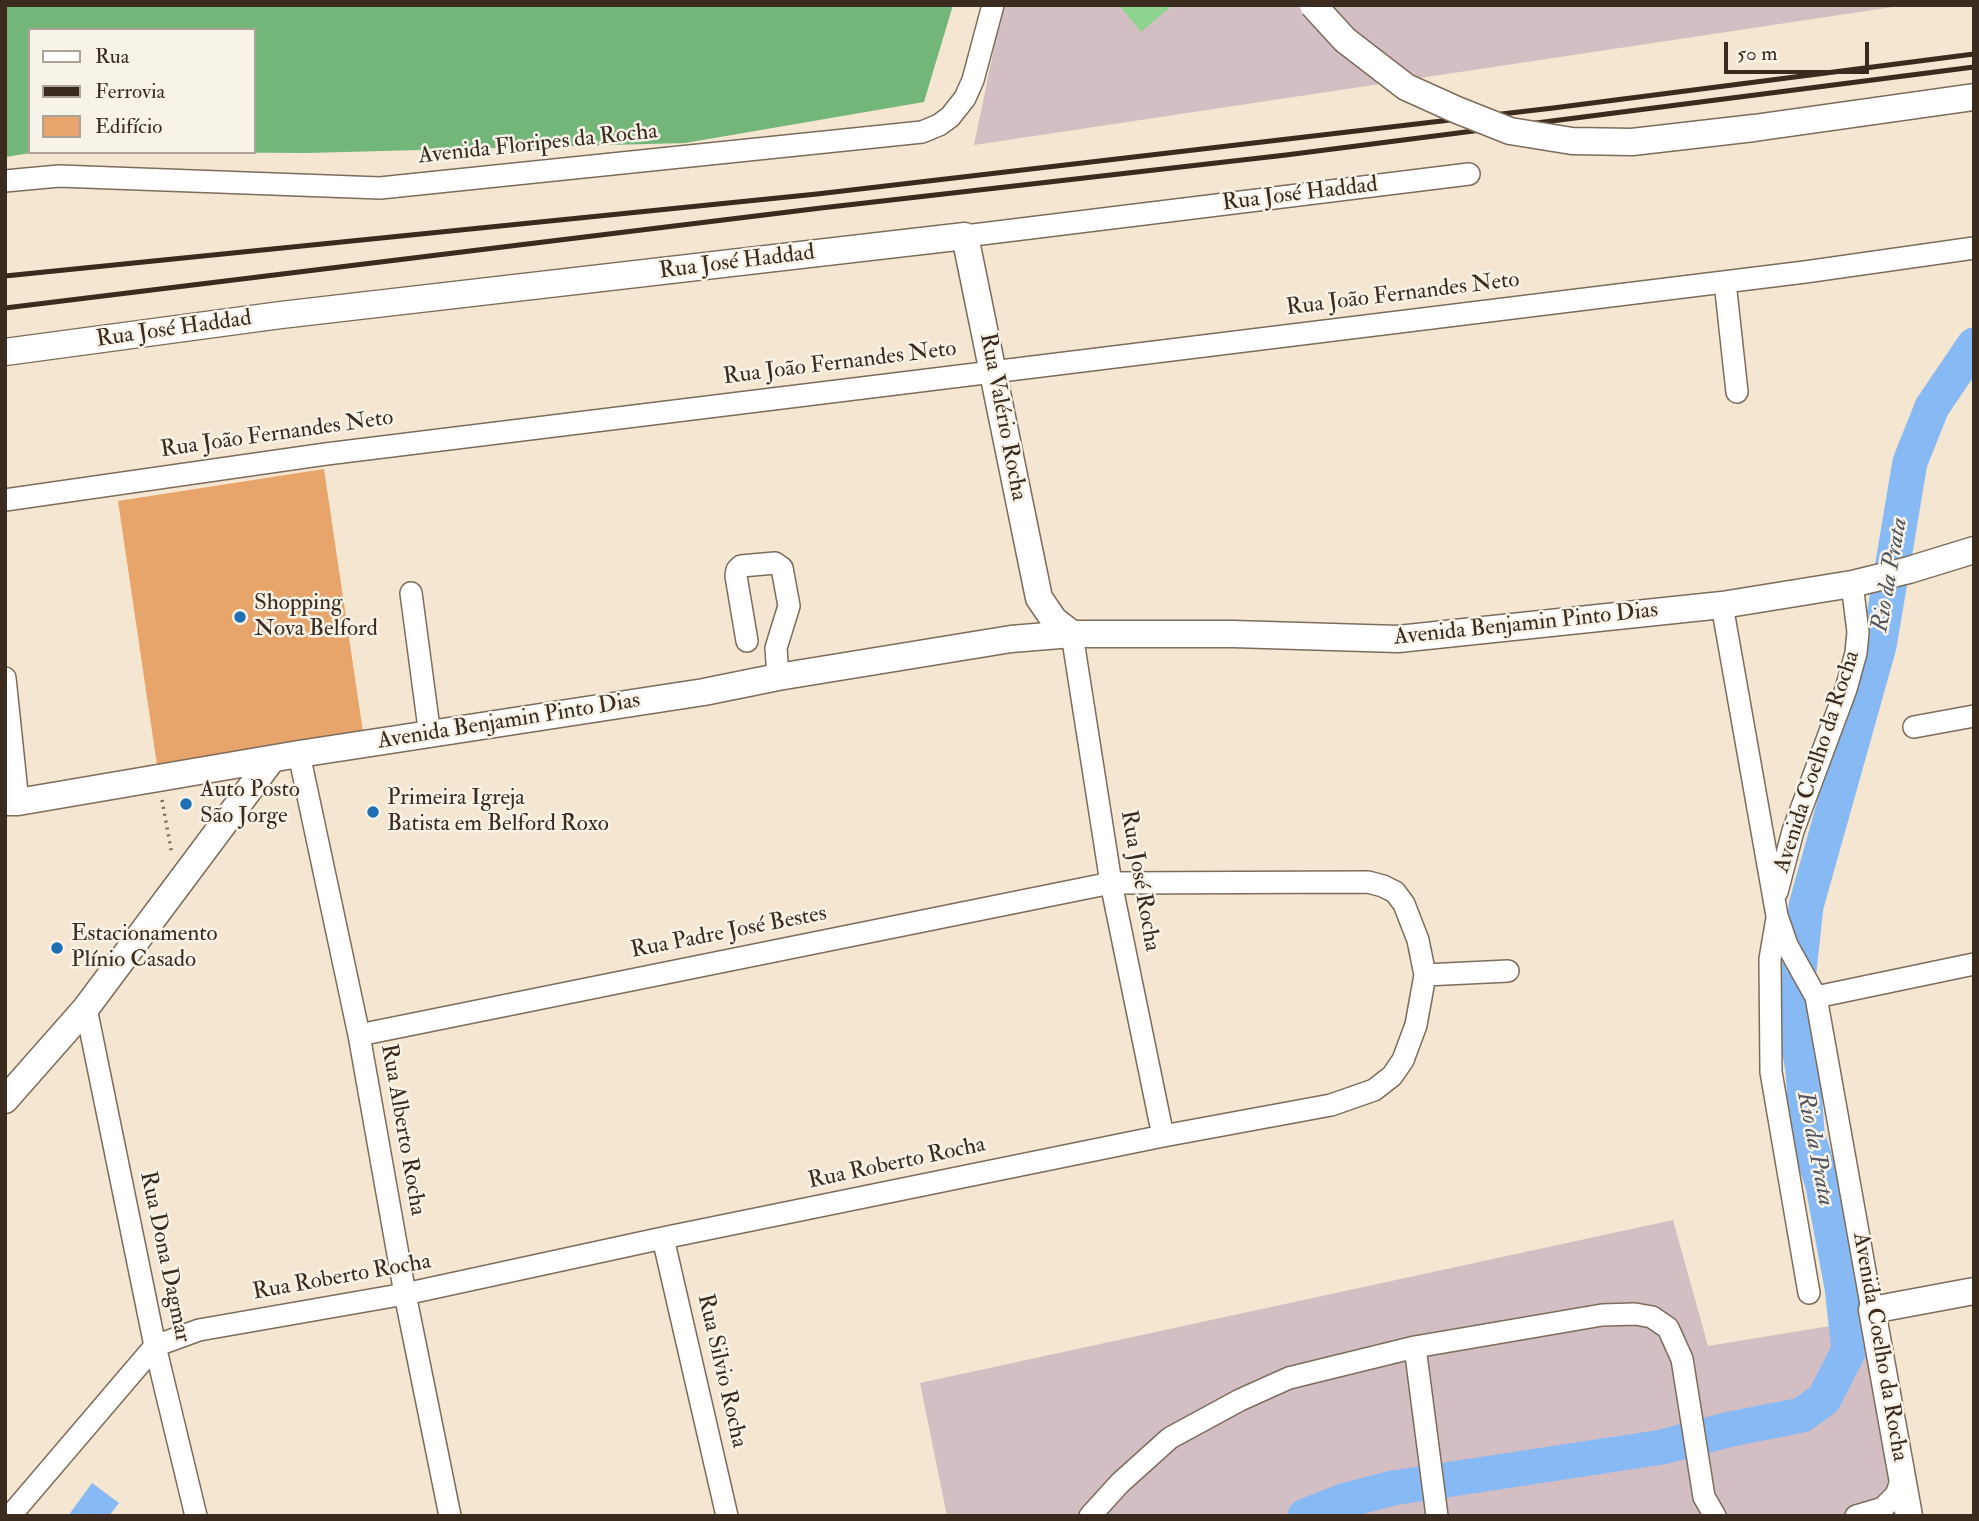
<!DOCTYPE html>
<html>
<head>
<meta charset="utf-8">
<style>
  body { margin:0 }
  #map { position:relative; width:1979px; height:1521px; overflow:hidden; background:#f4e6d0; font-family:"IM FELL Double Pica",serif }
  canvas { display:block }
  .frame { position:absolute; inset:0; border:7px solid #3b2a1e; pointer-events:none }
  .legend { position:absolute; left:28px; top:28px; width:228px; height:126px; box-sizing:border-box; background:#f7f3e8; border:2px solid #aca397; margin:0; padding:9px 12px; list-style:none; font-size:21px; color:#3b2a1e }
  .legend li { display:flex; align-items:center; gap:14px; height:35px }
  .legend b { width:35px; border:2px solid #aca397 }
  .scale { position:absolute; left:1724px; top:42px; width:145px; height:32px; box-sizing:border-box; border:4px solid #3b2a1e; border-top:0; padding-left:9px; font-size:21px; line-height:24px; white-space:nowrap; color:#3b2a1e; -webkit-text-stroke:5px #f7f3e8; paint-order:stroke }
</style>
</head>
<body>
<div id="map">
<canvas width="1979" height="1521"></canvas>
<div class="frame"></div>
<ul class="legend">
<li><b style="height:9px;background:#fff"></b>Rua</li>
<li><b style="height:9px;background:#3b2a1e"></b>Ferrovia</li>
<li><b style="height:19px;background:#e7a46b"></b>Edifício</li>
</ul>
<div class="scale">50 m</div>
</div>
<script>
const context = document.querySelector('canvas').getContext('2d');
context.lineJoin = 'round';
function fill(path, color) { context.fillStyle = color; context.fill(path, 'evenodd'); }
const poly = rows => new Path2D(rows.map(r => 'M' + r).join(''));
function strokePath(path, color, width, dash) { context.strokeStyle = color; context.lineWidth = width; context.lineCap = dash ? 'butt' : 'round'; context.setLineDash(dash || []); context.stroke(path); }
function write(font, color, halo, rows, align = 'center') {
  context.font = font + ' "IM FELL Double Pica",serif'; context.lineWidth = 5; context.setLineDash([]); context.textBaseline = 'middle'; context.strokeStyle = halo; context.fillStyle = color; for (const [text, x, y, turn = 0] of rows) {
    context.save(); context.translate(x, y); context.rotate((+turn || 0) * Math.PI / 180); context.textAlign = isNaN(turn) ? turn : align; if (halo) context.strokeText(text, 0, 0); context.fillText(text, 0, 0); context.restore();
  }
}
fill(poly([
  [1003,5,1906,5,974,145],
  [1673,1220,1708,1346,1879,1318,1904,1516,947,1516,920,1383]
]), '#d2bec3');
fill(poly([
  [1119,5,1173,5,1141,32]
]), '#8fd48e');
fill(poly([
  [5,5,953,5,924,102,685,143,307,153,153,152,254,152,254,30,30,30,30,152,37,152,5,157]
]), '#73b679');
fill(poly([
  [92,1483,119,1503,109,1516,68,1516]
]), '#87baf4');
strokePath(poly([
  [1305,1516,1343,1501,1393,1488,1662,1447,1731,1429,1802,1415,1824,1399,1849,1350,1842,1287,1823,1186,1807,1133,1803,1071,1794,1017,1806,906,1879,646,1910,462,1932,407,1974,345]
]), '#87baf4', 35);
fill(poly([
  [324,469,363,732,157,765,118,501]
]), '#e7a46b');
const minor = poly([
  [5,181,59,176,380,188,922,132,939,125,950,117,965,98,973,80,993,5],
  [965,236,1469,174],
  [1725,282,1737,392],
  [5,500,326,454,1805,272,1974,248],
  [411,593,430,736],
  [1722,605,1777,916,1787,945,1816,997,1872,1310],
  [1072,634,1111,883,1163,1136],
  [747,641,736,576,737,570,741,566,775,563,782,568,789,606,776,648,778,677],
  [5,678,18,802],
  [1914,727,1974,716],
  [299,754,359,1035,405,1294,450,1516],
  [1777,892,1793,831,1846,689,1856,653,1858,632,1852,584],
  [1777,918,1770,959,1771,1072,1809,1293],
  [1425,975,1508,971],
  [1816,997,1974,964],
  [86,1008,155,1346,196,1516],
  [663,1238,727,1516],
  [1415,1347,1437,1516],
  [10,1516,155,1346,199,1330,405,1294,663,1238,1163,1136,1331,1105,1374,1090,1392,1076,1403,1060,1416,1025,1425,975,1418,940,1404,904,1395,892,1383,886,1368,882,1111,883,359,1035],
  [1090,1516,1120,1483,1170,1438,1240,1400,1289,1378,1415,1347,1602,1315,1635,1314,1652,1317,1668,1328,1682,1359,1704,1497,1715,1516],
  [1856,1516,1883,1508,1896,1495,1901,1481,1901,1472]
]);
const major = poly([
  [5,352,281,315,965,236,1039,598,1054,620,1072,634],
  [5,802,18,802,299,754,704,692,778,677,1011,639,1072,634,1233,634,1398,639,1722,605,1852,584,1909,570,1974,550],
  [5,1100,86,1008,272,759],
  [1909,1516,1872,1310,1974,1291]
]);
strokePath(minor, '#7c6c5c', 24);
strokePath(major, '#7c6c5c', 29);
strokePath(poly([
  [162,800,172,855]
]), '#7c6c5c', 3.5, [2, 5]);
strokePath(minor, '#fff', 21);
strokePath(major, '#fff', 26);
strokePath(poly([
  [5,276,817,194,1553,108,1974,54],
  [5,308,821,208,1286,155,1974,67]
]), '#3b2a1e', 5);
const majorBridge = poly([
  [1313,5,1345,40,1406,87,1457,110,1510,131,1572,141,1632,142,1754,128,1974,97]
]);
strokePath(majorBridge, '#7c6c5c', 29, []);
strokePath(majorBridge, '#fff', 26);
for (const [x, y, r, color] of [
  [240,617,7,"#1f6fb2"],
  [186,804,7,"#1f6fb2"],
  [373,812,7,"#1f6fb2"],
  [57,948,7,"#1f6fb2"]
]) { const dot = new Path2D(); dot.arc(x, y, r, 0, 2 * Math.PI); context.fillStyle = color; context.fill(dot); strokePath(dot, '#f7f3e8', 2.5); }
write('23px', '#3b2a1e', '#f7f3e8', [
  ["Avenida Floripes da Rocha",538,145,-6],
  ["Rua José Haddad",1300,195,-7],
  ["Rua José Haddad",737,263,-7],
  ["Rua João Fernandes Neto",1403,295,-7],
  ["Rua José Haddad",174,330,-8],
  ["Rua João Fernandes Neto",840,364,-7],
  ["Rua Valério Rocha",1002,417,79],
  ["Rua João Fernandes Neto",277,435,-8],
  ["Avenida Benjamin Pinto Dias",1526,625,-6],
  ["Avenida Benjamin Pinto Dias",509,722,-9],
  ["Avenida Coelho da Rocha",1818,762,-72],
  ["Rua José Rocha",1139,881,80],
  ["Rua Padre José Bestes",729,933,-11],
  ["Rua Alberto Rocha",402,1130,80],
  ["Rua Roberto Rocha",897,1164,-12],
  ["Rua Dona Dagmar",164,1257,78],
  ["Rua Roberto Rocha",342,1278,-10],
  ["Avenida Coelho da Rocha",1879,1347,80],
  ["Rua Silvio Rocha",721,1371,77]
]);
write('23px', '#3b2a1e', '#f7f3e8', [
  ["Shopping",254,604],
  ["Nova Belford",254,630],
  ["Auto Posto",200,791],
  ["São Jorge",200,817],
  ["Primeira Igreja",387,799],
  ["Batista em Belford Roxo",387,825],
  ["Estacionamento",71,935],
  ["Plínio Casado",71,961]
], 'left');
write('italic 24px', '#52555e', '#f7f3e8', [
  ["Rio da Prata",1891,575,-80],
  ["Rio da Prata",1814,1149,79]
]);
</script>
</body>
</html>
